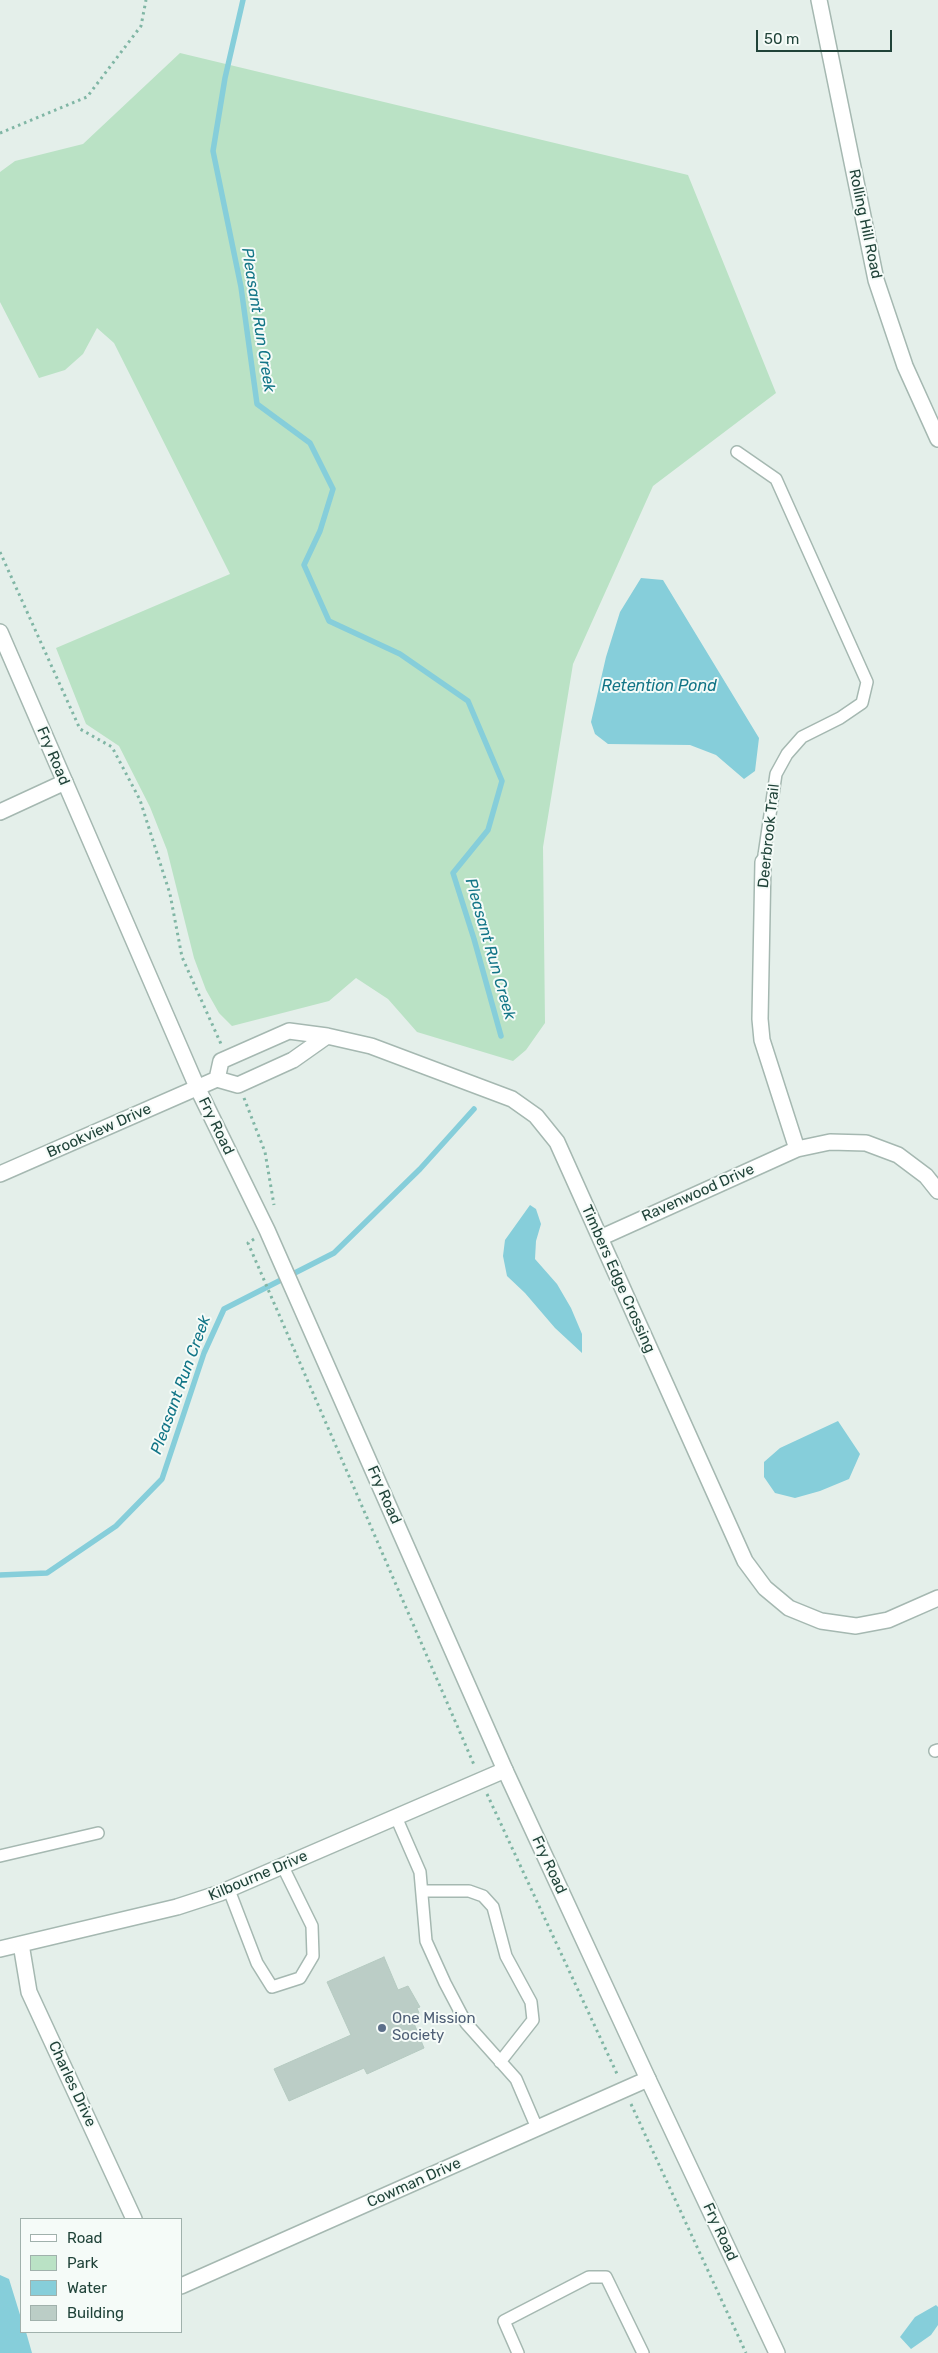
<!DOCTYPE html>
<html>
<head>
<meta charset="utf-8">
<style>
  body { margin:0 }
  #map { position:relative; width:938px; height:2353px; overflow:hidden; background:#e4efea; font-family:Rubik,sans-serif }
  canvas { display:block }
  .legend { position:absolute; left:20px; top:2218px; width:162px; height:115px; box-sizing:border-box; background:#f5fbf8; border:1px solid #a0b1ac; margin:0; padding:6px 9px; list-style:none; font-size:15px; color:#204339 }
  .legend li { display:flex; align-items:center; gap:10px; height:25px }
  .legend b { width:25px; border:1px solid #a0b1ac }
  .scale { position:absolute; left:756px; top:30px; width:136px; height:22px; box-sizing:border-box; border:2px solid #204339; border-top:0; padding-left:6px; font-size:15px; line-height:18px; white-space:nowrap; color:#204339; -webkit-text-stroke:4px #f5fbf8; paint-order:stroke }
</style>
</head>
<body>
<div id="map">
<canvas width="938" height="2353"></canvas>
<ul class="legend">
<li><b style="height:6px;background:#fff"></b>Road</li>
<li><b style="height:14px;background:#bae2c5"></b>Park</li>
<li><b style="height:14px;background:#86ceda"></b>Water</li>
<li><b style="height:14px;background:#bbcdc6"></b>Building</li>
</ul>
<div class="scale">50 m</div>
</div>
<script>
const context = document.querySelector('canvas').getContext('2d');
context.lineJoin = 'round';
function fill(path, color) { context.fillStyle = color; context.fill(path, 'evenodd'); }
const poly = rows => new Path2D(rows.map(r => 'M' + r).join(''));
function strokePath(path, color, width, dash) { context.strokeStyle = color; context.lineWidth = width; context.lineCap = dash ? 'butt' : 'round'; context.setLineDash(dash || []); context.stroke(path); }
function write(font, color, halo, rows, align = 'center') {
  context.font = font + ' Rubik,sans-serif'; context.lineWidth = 4; context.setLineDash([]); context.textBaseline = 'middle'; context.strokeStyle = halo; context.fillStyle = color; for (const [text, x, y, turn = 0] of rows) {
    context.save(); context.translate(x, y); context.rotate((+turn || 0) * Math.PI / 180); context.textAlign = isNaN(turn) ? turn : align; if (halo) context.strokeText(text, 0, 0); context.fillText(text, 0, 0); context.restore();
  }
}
fill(poly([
  [180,53,688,175,776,393,653,486,573,664,543,847,545,1023,526,1050,513,1061,417,1032,388,999,356,978,329,1001,232,1026,219,1013,206,990,194,958,167,850,150,807,119,746,86,724,56,648,230,574,114,343,97,328,83,354,65,370,39,378,0,302,0,172,15,161,83,144]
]), '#bae2c5');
fill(poly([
  [641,578,663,580,759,738,755,771,744,779,716,755,690,745,608,744,595,734,591,722,606,657,620,612],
  [530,1205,536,1209,541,1224,536,1241,535,1259,557,1284,571,1308,582,1334,582,1353,555,1328,525,1293,507,1276,503,1256,505,1240],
  [838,1421,860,1454,849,1479,820,1491,795,1498,775,1493,764,1477,764,1462,780,1448],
  [0,2275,9,2279,21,2318,21,2332,26,2332,32,2353,0,2353],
  [936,2305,938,2307,938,2325,931,2335,911,2349,900,2337,915,2317]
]), '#86ceda');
strokePath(poly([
  [243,0,225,78,213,151,241,287,257,404,310,443,333,489,320,531,304,565,329,621,400,654,468,701,502,781,488,830,453,873,474,939,501,1036],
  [0,1575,47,1573,116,1526,162,1479,204,1353,224,1309,334,1253,420,1169,474,1109]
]), '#86ceda', 5.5);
const building = poly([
  [384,1957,398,1990,408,1986,420,2007,417,2008,419,2013,411,2016,424,2048,367,2074,364,2068,289,2101,274,2069,351,2035,327,1982,384,1957]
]);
fill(building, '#bbcdc6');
strokePath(building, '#b5cac1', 1);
const service = poly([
  [737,452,776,479,867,682,862,703,840,718,802,737,787,754,776,774,763,862],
  [935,1751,938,1750],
  [396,1817,420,1872,426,1941,445,1983,466,2023,516,2079,537,2128],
  [0,1856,98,1833],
  [229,1890,257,1963,272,1987,300,1978,313,1956,312,1926,283,1867],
  [422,1891,469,1891,483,1896,493,1907,506,1956,531,2002,533,2020,500,2062],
  [518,2353,504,2321,589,2277,606,2277,643,2353]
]);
const minor = poly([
  [819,0,876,280,905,366,938,439],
  [0,812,65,782],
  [763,862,760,1019,762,1040,797,1149],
  [217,1079,221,1061,289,1031,327,1036,371,1046,512,1099,536,1116,557,1142,745,1561,765,1588,789,1608,821,1621,856,1626,888,1620,938,1598],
  [0,1174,217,1079,238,1085,293,1060,327,1036],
  [600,1238,797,1149,830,1142,866,1143,898,1155,926,1176,938,1191],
  [21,1944,29,1992,134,2219],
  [0,1949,177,1907,220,1893,505,1770],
  [181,2286,648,2079]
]);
const tertiary = poly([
  [0,632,197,1087,267,1230,505,1770,648,2079,777,2353]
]);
strokePath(service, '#a5b8b1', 14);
strokePath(minor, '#a5b8b1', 18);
strokePath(tertiary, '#a5b8b1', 18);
strokePath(poly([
  [0,133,87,97,141,26,146,0],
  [0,552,80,729,112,747,140,800,170,894,182,957,221,1044],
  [244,1098,265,1152,274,1205],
  [254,1239,248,1243,475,1767],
  [487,1794,618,2076],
  [631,2104,746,2353]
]), '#80b6a5', 3, [2.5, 4]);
strokePath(service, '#fff', 11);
strokePath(minor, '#fff', 15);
strokePath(tertiary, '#fff', 15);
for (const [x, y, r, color] of [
  [382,2028,5,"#5c6f8a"]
]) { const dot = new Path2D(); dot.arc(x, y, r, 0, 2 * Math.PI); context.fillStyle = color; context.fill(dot); strokePath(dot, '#f5fbf8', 2); }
write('15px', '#204339', '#f5fbf8', [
  ["Rolling Hill Road",865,224,78],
  ["Fry Road",53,756,67],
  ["Deerbrook Trail",769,836,-84],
  ["Fry Road",216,1126,64],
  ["Brookview Drive",99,1131,-24],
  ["Ravenwood Drive",698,1193,-24],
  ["Timbers Edge Crossing",618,1279,66],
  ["Fry Road",384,1495,66],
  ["Fry Road",549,1865,65],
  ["Kilbourne Drive",258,1876,-23],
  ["Charles Drive",72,2084,65],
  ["Cowman Drive",414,2183,-24],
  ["Fry Road",720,2232,65]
]);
write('15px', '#4e5e75', '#f5fbf8', [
  ["One Mission",392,2019],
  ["Society",392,2036]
], 'left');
write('italic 16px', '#127587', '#f5fbf8', [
  ["Pleasant Run Creek",258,320,81],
  ["Retention Pond",659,686],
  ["Pleasant Run Creek",490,949,74],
  ["Pleasant Run Creek",181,1385,-70]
]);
</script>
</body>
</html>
